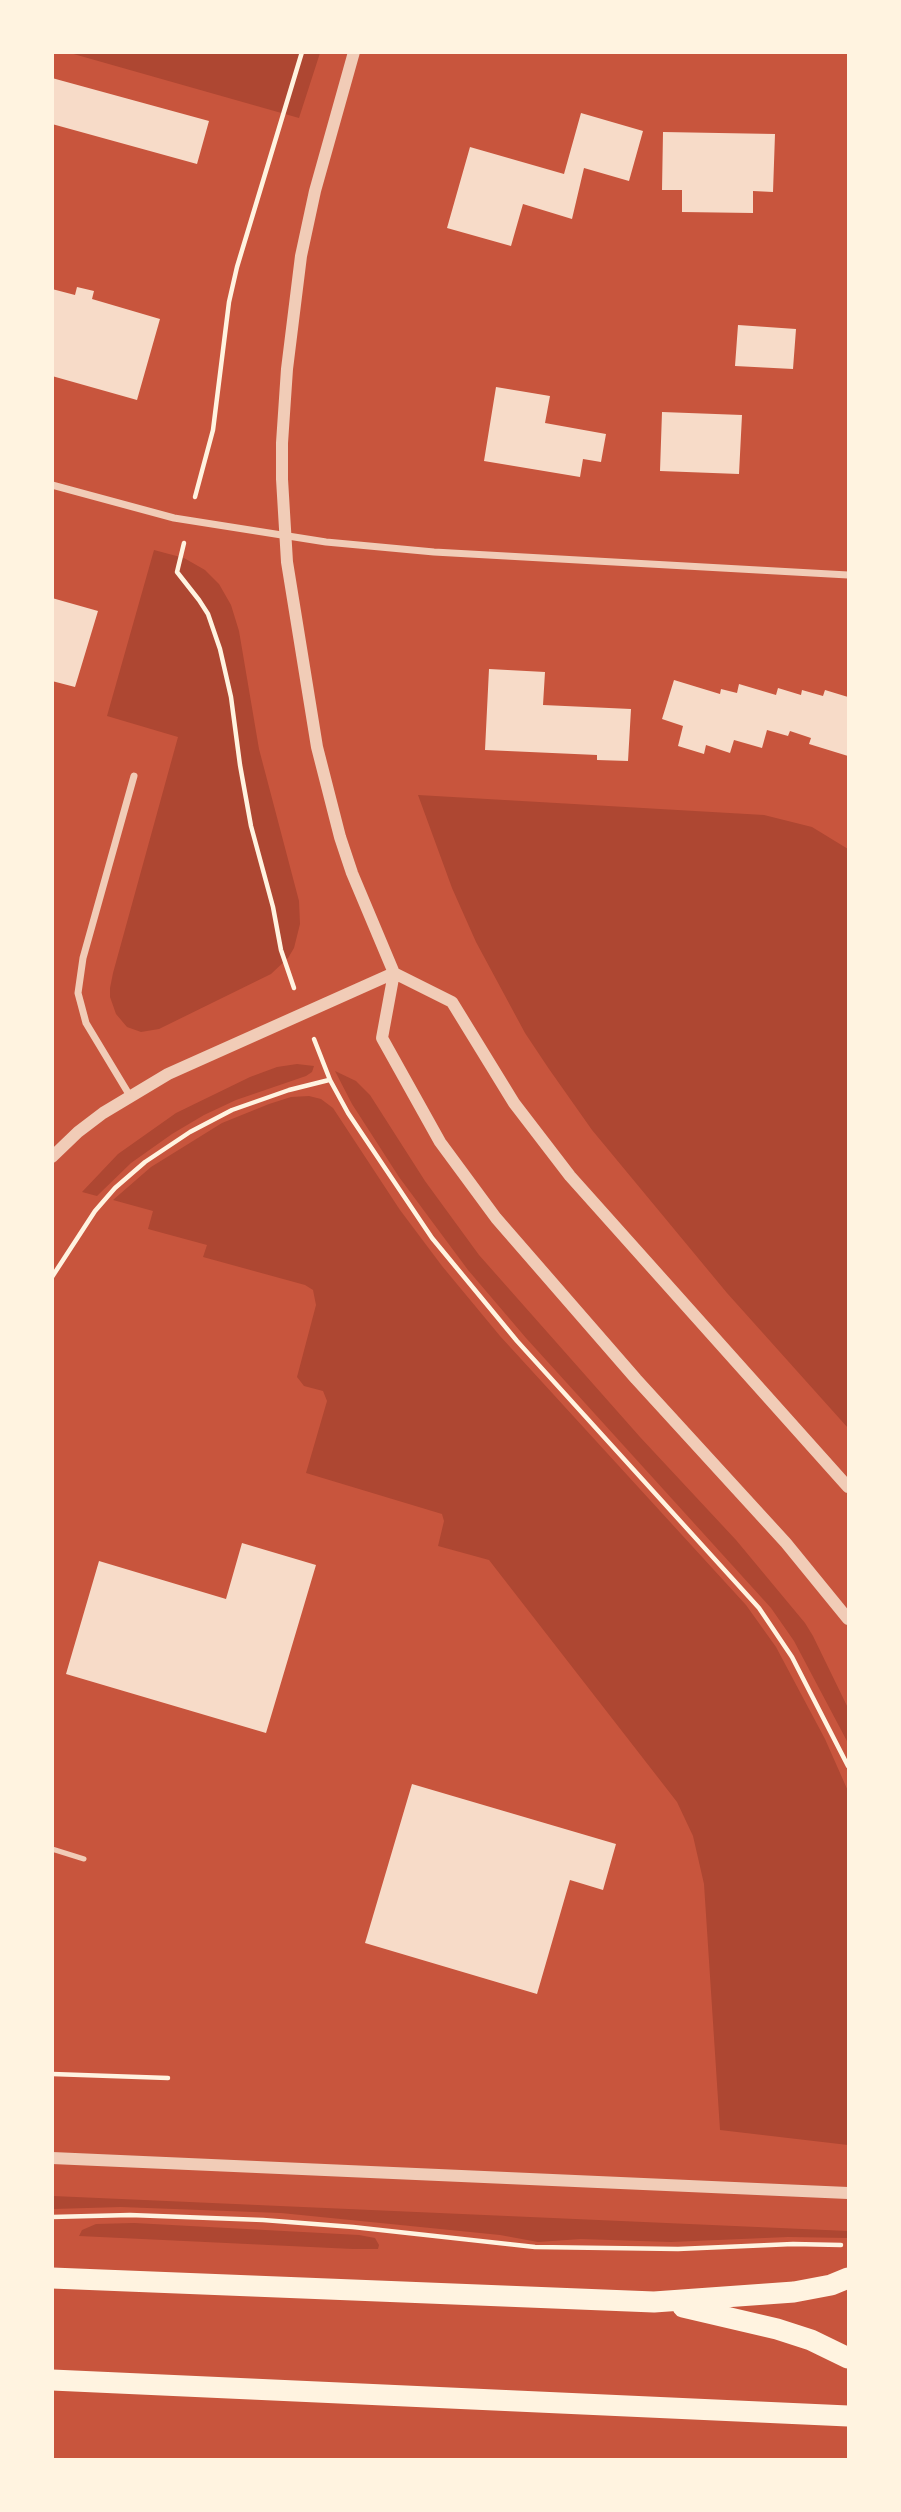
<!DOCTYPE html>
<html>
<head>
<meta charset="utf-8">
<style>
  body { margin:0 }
  #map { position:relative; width:901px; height:2512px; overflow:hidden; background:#c8553d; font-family:Manrope,sans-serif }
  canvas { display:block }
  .frame { position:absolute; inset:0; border:54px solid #fff3e0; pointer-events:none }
</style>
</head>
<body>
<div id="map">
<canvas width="901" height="2512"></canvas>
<div class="frame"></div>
</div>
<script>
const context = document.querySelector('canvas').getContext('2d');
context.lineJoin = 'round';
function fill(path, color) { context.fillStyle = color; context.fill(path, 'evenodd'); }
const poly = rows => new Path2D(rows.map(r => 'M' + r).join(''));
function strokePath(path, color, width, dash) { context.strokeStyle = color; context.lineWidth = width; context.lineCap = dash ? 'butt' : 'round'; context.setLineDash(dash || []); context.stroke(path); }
fill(poly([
  [70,53,320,53,299,118],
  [154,550,184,558,205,570,219,584,231,605,239,631,259,749,299,901,300,924,294,948,288,958,271,974,159,1029,141,1032,127,1027,116,1014,110,997,110,988,113,973,178,737,107,716],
  [418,795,764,815,812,827,848,849,848,1428,727,1293,592,1130,549,1069,525,1033,476,942,452,888],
  [297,1064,314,1066,312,1072,306,1076,236,1100,204,1115,172,1134,131,1163,97,1196,82,1192,118,1154,176,1113,250,1077,277,1067],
  [335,1071,356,1081,370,1095,425,1181,479,1255,640,1437,736,1540,805,1623,813,1636,848,1708,848,1743,794,1641,771,1608,526,1338,468,1270,399,1177,352,1104],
  [309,1096,321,1099,333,1108,400,1210,442,1266,500,1336,746,1605,776,1647,825,1739,848,1791,848,2145,720,2130,704,1884,693,1836,677,1802,489,1560,438,1546,444,1521,442,1514,306,1473,327,1401,323,1391,304,1386,297,1377,316,1305,313,1290,305,1285,203,1257,207,1245,148,1229,153,1211,113,1200,151,1167,222,1123,269,1104,291,1097],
  [53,2196,848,2231,848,2238,788,2237,671,2242,581,2239,538,2242,500,2235,281,2213,121,2207,53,2209],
  [134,2223,359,2235,375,2238,379,2245,378,2249,353,2249,79,2236,82,2230,96,2224]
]), '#ae4732');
fill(poly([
  [52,78,209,121,197,164,52,124],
  [581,113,643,131,629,181,584,168,572,219,523,204,511,246,447,228,470,147,564,174],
  [663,132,775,134,773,192,753,191,753,213,682,212,682,190,662,190],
  [77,287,94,291,92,299,160,319,137,400,52,376,52,289,75,295],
  [738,325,796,329,793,369,735,366],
  [496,387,550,396,545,423,606,434,601,462,583,459,580,477,484,461],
  [662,412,742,415,739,474,660,471],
  [52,598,98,611,75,687,52,681],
  [489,669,545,672,543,705,631,709,628,761,597,760,597,755,485,750],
  [674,680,720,694,721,689,737,693,739,684,776,695,778,688,801,695,802,690,823,696,825,690,848,697,848,756,809,744,811,738,790,731,788,736,767,730,762,748,734,740,730,753,706,745,704,754,678,746,683,726,662,719],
  [242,1543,316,1565,266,1733,66,1674,99,1561,226,1599],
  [412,1784,616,1844,603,1890,570,1880,537,1994,365,1943]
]), '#f7dbc8');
strokePath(poly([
  [195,497,213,430,229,302,237,267,302,52],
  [184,543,177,572,199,600,208,614,220,649,231,697,240,765,251,826,273,907,281,950,294,988],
  [314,1039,330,1080,348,1113,432,1238,517,1341,759,1608,792,1657,848,1766],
  [52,1277,95,1211,115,1188,145,1162,190,1132,232,1110,289,1090,329,1080],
  [52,2074,168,2078],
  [52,2217,130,2215,263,2220,353,2227,535,2247,678,2249,793,2244,841,2245]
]), '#fff3e0', 4.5);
strokePath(poly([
  [52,1849,84,1859]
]), '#f1ccb7', 5);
strokePath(poly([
  [52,485,174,518,326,542,434,552,848,575],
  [130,1096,86,1023,78,993,83,958,134,776]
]), '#f1ccb7', 7);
strokePath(poly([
  [354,52,315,191,301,256,287,369,282,443,282,479,287,562,317,747,340,837,352,873,394,973,382,1038,440,1142,496,1218,636,1379,786,1543,848,1619],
  [52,1157,78,1132,103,1113,168,1074,394,973,452,1002,514,1103,570,1176,848,1487],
  [52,2158,848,2193]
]), '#f1ccb7', 12);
strokePath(poly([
  [52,2278,654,2302,794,2292,831,2285,848,2278],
  [683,2307,777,2329,811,2340,848,2358],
  [52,2380,848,2416]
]), '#fff3e0', 21);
</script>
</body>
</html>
